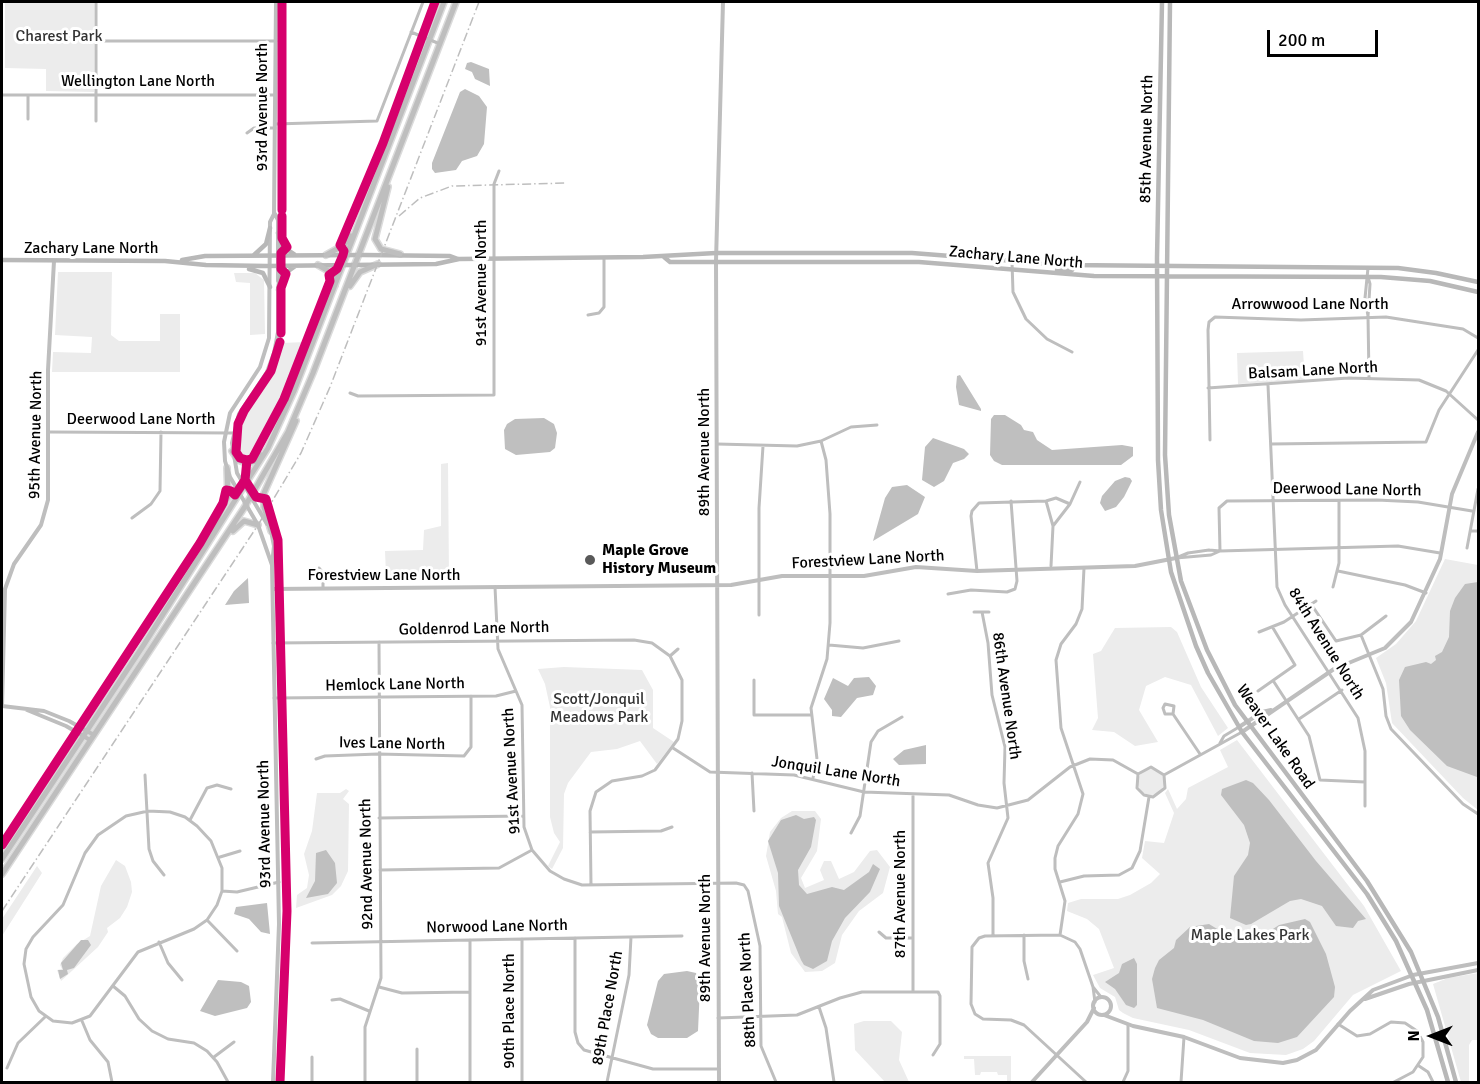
<!DOCTYPE html>
<html>
<head>
<meta charset="utf-8">
<style>
  body { margin:0 }
  #map { position:relative; width:1480px; height:1084px; overflow:hidden; background:#fff; font-family:Signika,sans-serif }
  canvas { display:block }
  .frame { position:absolute; inset:0; border:3px solid #000; pointer-events:none }
  .north { position:absolute; left:1402px; top:1006px; width:60px; height:60px; -webkit-text-stroke:4px #fff; paint-order:stroke; rotate:270deg; font-size:16px; font-weight:700; line-height:24px; text-align:center; color:#000 }
  .north::after { content:''; display:block; margin:auto; width:21px; height:27px; background:#000; clip-path:polygon(50% 0,100% 100%,50% 72%,0 100%) }
  .scale { position:absolute; left:1267px; top:30px; width:111px; height:27px; box-sizing:border-box; border:3px solid #000; border-top:0; padding-left:8px; font-size:18px; line-height:21px; white-space:nowrap; color:#000; -webkit-text-stroke:4px #fff; paint-order:stroke }
</style>
</head>
<body>
<div id="map">
<canvas width="1480" height="1084"></canvas>
<div class="frame"></div>
<div class="north">N</div>
<div class="scale">200 m</div>
</div>
<script>
const context = document.querySelector('canvas').getContext('2d');
context.lineJoin = 'round';
function fill(path, color) { context.fillStyle = color; context.fill(path, 'evenodd'); }
const poly = rows => new Path2D(rows.map(r => 'M' + r).join(''));
function strokePath(path, color, width, dash) { context.strokeStyle = color; context.lineWidth = width; context.lineCap = dash ? 'butt' : 'round'; context.setLineDash(dash || []); context.stroke(path); }
function write(font, color, halo, rows, align = 'center') {
  context.font = font + ' Signika,sans-serif'; context.lineWidth = 6; context.setLineDash([]); context.textBaseline = 'middle'; context.strokeStyle = halo; context.fillStyle = color; for (const [text, x, y, turn = 0] of rows) {
    context.save(); context.translate(x, y); context.rotate((+turn || 0) * Math.PI / 180); context.textAlign = isNaN(turn) ? turn : align; if (halo) context.strokeText(text, 0, 0); context.fillText(text, 0, 0); context.restore();
  }
}
fill(poly([
  [5,2,94,2,94,92,46,91,46,69,5,68],
  [58,272,112,272,111,335,119,341,160,341,160,314,180,314,180,372,52,372,53,352,91,353,92,337,55,335],
  [234,273,255,273,264,280,265,334,250,335,250,283,236,282],
  [306,342,279,416,258,455,247,460,239,455,237,447,243,414,268,378,281,343],
  [1303,351,1305,380,1238,384,1237,353],
  [448,463,449,578,405,578,386,574,385,551,423,550,424,530,441,526,441,464],
  [1445,559,1478,565,1478,810,1463,798,1392,723,1386,683,1376,658,1396,644,1416,621],
  [1171,627,1177,632,1201,687,1228,728,1218,736,1191,685,1165,677,1146,686,1139,710,1158,742,1135,746,1114,732,1092,730,1098,718,1093,654,1101,651,1115,628],
  [564,667,642,670,653,690,653,728,674,742,657,764,640,741,617,749,591,752,568,783,564,794,563,848,552,869,548,866,560,842,554,833,550,817,550,707,545,684,538,669],
  [1237,740,1364,906,1401,971,1353,995,1314,1041,1303,1049,1286,1055,1250,1053,1189,1030,1133,1018,1123,1013,1119,1010,1115,997,1100,988,1093,975,1114,968,1099,929,1087,919,1067,911,1068,903,1081,899,1118,899,1130,895,1151,883,1160,874,1142,858,1145,841,1164,843,1174,813,1165,793,1168,789,1177,809,1186,799,1188,788,1228,767,1220,750],
  '1138 782a13 13 0 1 1 26 0a13 13 0 1 1-26 0Z',
  [346,789,349,791,343,799,349,804,348,871,341,886,332,895,296,908,297,895,307,888,309,875,304,854,312,831,317,793,340,793],
  [792,811,815,811,821,819,817,851,801,878,805,888,824,880,820,870,824,861,831,861,839,879,854,872,870,851,877,850,890,867,883,893,859,911,842,935,835,963,822,971,805,972,791,953,782,917,778,914,776,891,766,856,770,832,781,818],
  [116,860,125,866,131,882,132,892,127,907,120,918,107,928,108,932,98,947,61,981,57,970,62,969,60,965,63,958,77,944,90,936,101,886],
  [37,866,42,873,2,936,2,919],
  [1478,973,1478,1040,1472,1040,1469,1045,1469,1082,1461,1082,1433,984,1448,978],
  [864,1021,891,1021,902,1032,899,1060,909,1082,885,1082,855,1050,854,1024],
  [964,1056,1011,1056,1011,1082,1007,1082,1007,1075,998,1075,997,1072,981,1072,980,1075,975,1075,974,1059,964,1059]
]), '#ececec');
fill(poly([
  [471,62,489,69,490,86,475,79,472,72,465,69,467,63],
  [465,89,479,96,487,107,484,144,477,156,462,161,456,170,435,173,432,169,432,163,460,92],
  [960,375,981,409,981,411,959,405,956,387,957,376],
  [994,415,1005,415,1021,425,1024,430,1033,432,1037,440,1052,450,1122,445,1133,447,1133,456,1121,465,1002,465,994,461,990,455,991,419],
  [544,418,554,424,557,433,555,448,550,452,516,455,505,449,504,430,507,424,515,419],
  [933,438,964,449,969,454,964,459,953,463,944,481,934,487,922,480,925,447],
  [1125,477,1130,478,1132,481,1124,497,1116,507,1105,511,1100,503,1102,496,1115,481],
  [907,485,925,497,918,514,873,541,885,498,892,487],
  [248,578,249,603,225,605,234,591],
  [1478,582,1478,777,1477,777,1447,766,1410,730,1401,716,1399,680,1405,667,1426,662,1431,664,1436,660,1435,656,1442,652,1449,637,1450,611,1455,598,1465,584],
  [869,677,876,686,873,695,857,698,841,717,832,716,832,710,824,699,833,678,848,686,854,678],
  [926,745,926,764,899,765,893,759,904,750],
  [1246,780,1253,783,1269,800,1316,861,1366,919,1358,921,1353,928,1336,926,1322,906,1301,899,1290,901,1251,924,1246,925,1230,918,1234,876,1248,855,1250,843,1244,825,1221,795,1222,789],
  [796,815,804,819,814,817,816,820,811,847,798,870,799,885,807,894,832,887,844,890,869,872,873,864,880,869,870,892,845,918,832,941,827,961,813,969,804,965,801,960,779,906,778,873,768,841,781,820],
  [326,850,335,863,337,883,328,894,306,898,315,881,316,853],
  [267,903,270,934,261,932,249,919,234,914,236,907],
  [1305,919,1310,922,1326,954,1335,987,1334,997,1297,1037,1278,1043,1254,1041,1203,1020,1157,1008,1152,979,1155,968,1159,960,1174,948,1176,940,1190,927,1209,924,1237,941,1245,943,1253,942,1279,925],
  [81,940,88,940,91,945,74,968,67,970,68,974,60,979,58,970,63,970,61,963],
  [1134,958,1137,964,1137,1005,1134,1008,1126,1005,1115,989,1105,982,1119,973,1122,964],
  [687,971,696,973,700,986,698,1031,687,1038,658,1038,651,1034,647,1025,658,981,664,974],
  [218,980,241,982,249,986,251,1002,247,1008,215,1016,200,1011]
]), '#bfbfbf');
const trunk = poly([
  [388,187,375,239,381,249,400,254],
  [326,255,344,245,351,236],
  [318,265,332,273,335,285],
  [350,286,360,272,378,264],
  [232,451,238,460,246,463,256,461,261,455],
  [233,531,244,521,258,525],
  [271,531,264,507,264,493,296,421],
  [205,545,228,497,227,468],
  [2,859,143,646,268,448,294,391,444,2],
  [2,874,244,508,288,432,313,373,456,2]
]);
strokePath(trunk, '#dbdbdb', 8);
strokePath(poly([
  [411,32,440,44],
  [96,41,276,41],
  [2,95,275,95],
  [28,95,28,119],
  [96,121,96,2],
  [275,124,377,121,423,2],
  [247,133,254,128,275,128],
  [1012,262,1013,292,1026,319,1047,339,1072,352],
  [1368,268,1365,298,1368,316,1370,284,1368,277],
  [588,315,599,313,604,307,604,258],
  [1368,316,1369,378],
  [1268,385,1277,587,1285,605,1358,718,1365,751,1365,806],
  [1208,388,1348,378,1419,380,1446,391,1478,420],
  [350,393,358,396,494,395,494,184,499,171],
  [49,432,233,433],
  [1210,440,1208,330,1209,322,1215,317,1301,320,1386,317,1463,329,1478,338],
  [717,444,797,446,821,441,851,427,877,425],
  [1271,444,1426,442,1439,410,1478,350],
  [1046,501,1053,526,1051,566],
  [132,518,151,504,160,491,161,432],
  [1053,526,1070,504,1080,482],
  [1470,531,1478,531],
  [1467,548,1478,489],
  [1209,550,1220,551,1211,555,1176,558,1188,553,1209,550],
  [1440,553,1398,546,1220,551,1219,508,1227,501,1377,500,1418,502,1472,511],
  [319,568,323,573,323,588],
  [977,571,971,516,972,511,979,503,1046,501,1056,498,1070,504],
  [1338,571,1405,585,1426,593],
  [495,587,498,649,522,705,524,827,532,850,550,871,564,879,582,885,736,883,744,885,748,891,760,946,761,1046,776,1082],
  [1333,587,1339,563,1339,501],
  [948,594,971,590,1007,592,1015,589,1017,581,1011,501],
  [1311,604,1336,641,1361,635,1386,616],
  [974,612,989,612],
  [982,612,988,643,992,695,1005,747,1004,783,1008,818,988,863,993,898,993,936],
  [759,615,759,508,763,446],
  [1259,632,1284,622,1316,601],
  [1361,635,1383,689,1386,716,1391,729,1463,804,1478,814],
  [273,643,634,640,652,643,670,656],
  [829,645,863,648,899,641],
  [754,680,754,715,811,715],
  [1274,682,1309,736,1320,780,1365,782],
  [1258,691,1295,665,1273,628],
  [274,698,496,696,516,691],
  [1173,714,1165,714,1163,708,1165,704,1174,706,1173,714,1200,754],
  [1299,719,1342,690],
  [1220,743,1224,736,1239,727],
  [673,748,710,772,794,775,864,792,949,795,978,805,997,808,1028,800,1070,767,1090,759,1113,760,1138,774],
  [316,759,325,756,378,754,464,756,471,747,471,696],
  [752,773,754,811],
  [1138,774,1137,788,1144,795,1153,797,1165,788,1164,775],
  [1138,774,1151,767,1164,775],
  [145,775,149,849,153,861,164,875],
  [1164,775,1242,732],
  [813,778,817,759,811,708,827,659,830,623,830,514,826,460,821,441],
  [913,796,913,992],
  [148,811,170,812,185,817,197,826,211,841,222,868,222,891,217,905,207,920,194,929,138,952,90,1016,72,1023,53,1021,39,1011,31,997,24,964,26,949,33,937,63,905,85,853,98,835,126,816,148,811],
  [379,818,523,816],
  [190,820,207,788,217,785,231,789],
  [590,832,661,831,672,827],
  [851,833,860,816,871,742,878,731,902,717],
  [220,857,240,851],
  [380,870,499,868,532,850],
  [1060,882,1084,876,1119,875,1132,868,1140,851,1149,797],
  [591,885,590,811,596,792,612,781,642,776,655,770,678,739,682,721,682,680,670,656,678,649],
  [222,891,237,892,279,882],
  [207,920,237,951],
  [879,932,886,938,913,938],
  [1024,935,1024,961,1028,979],
  [1060,935,1065,901,1055,869,1055,858,1058,846,1078,814,1083,794,1061,728,1056,660,1061,644,1076,624,1082,609,1084,568],
  [575,938,575,1032,578,1043,584,1050,653,1069,719,1069],
  [470,940,470,1082],
  [159,942,168,963,182,980],
  [312,943,682,936],
  [113,986,125,996,139,1019,152,1031,168,1039,194,1043,207,1051,217,1062,228,1082],
  [379,987,402,993,470,992],
  [332,1000,340,999,369,1011],
  [1095,1002,1093,987,1101,997],
  [819,1007,826,1028,834,1082],
  [718,1018,797,1015,840,998,862,992,938,992,940,996,940,1044,933,1055],
  [82,1021,90,1040,108,1062,112,1082],
  [1338,1024,1357,1036,1370,1034,1391,1022,1405,1023,1417,1031,1423,1042,1423,1057,1413,1072,1394,1082],
  [417,1049,417,1082],
  [214,1057,234,1042],
  [1419,1066,1428,1072,1433,1082],
  [7,1068,18,1043,45,1017],
  [312,1082,312,1057],
  [365,1082,365,1027,381,978,379,642],
  [522,1082,522,939],
  [607,1082,629,975,631,937],
  [1086,1082,1024,1025,1011,1020,983,1019,975,1014,971,1004,972,947,979,938,985,936,1060,935,1075,942,1080,949,1093,987],
  [1123,1082,1128,1071,1128,1025],
  [1181,1082,1184,1037]
]), '#bebebe', 3);
strokePath(poly([
  [275,214,278,220,278,281],
  [267,524,237,473,232,443,239,414,267,372,274,353,278,332,278,288],
  [271,531,274,546,272,565],
  [273,589,731,585,782,576,864,576,916,567,977,571,1135,566,1176,558],
  [2,706,5,589,14,564,41,525,48,500,48,370,54,261],
  [2,706,44,711,69,721,94,735],
  [27,710,66,726,90,740],
  [1239,727,1262,712,1271,710],
  [1242,732,1334,669,1385,648,1411,622,1440,559,1452,494,1478,432],
  '1093 1006a9 9 0 1 1 18 0a9 9 0 1 1-18 0Z',
  [1365,999,1409,984,1478,970],
  [1104,1015,1133,1026,1184,1037,1240,1058,1283,1063,1297,1060,1316,1050,1350,1011,1373,990,1413,975,1478,963],
  [273,1082,279,924,272,565,258,525,230,477,225,461,224,442,230,413,260,367,269,338,270,222,274,214,276,2],
  [719,1082,716,261,723,2],
  [1032,1082,1087,1022,1094,1008]
]), '#bebebe', 4);
strokePath(poly([
  [1162,2,1157,258,1158,460,1161,510,1171,572,1196,646,1208,673,1242,732,1367,894,1396,941,1427,1010,1448,1082],
  [1170,2,1165,455,1169,515,1181,581,1207,650,1235,705,1367,881,1411,952,1438,1017,1456,1082],
  [278,233,282,246,294,254],
  [254,255,266,244,270,228],
  [664,257,670,262,919,262,1094,276,1381,277,1430,281,1478,292],
  [2,260,165,261,206,265,267,266,436,264,459,259,643,257,716,253,912,253,1066,265,1398,268,1436,273,1478,282],
  [182,260,205,256,363,255,450,256,458,259],
  [249,269,263,273,270,287],
  [1057,270,1072,270,1075,265],
  [278,290,280,277,294,267]
]), '#b8b8b8', 4.5);
strokePath(trunk, '#bebebe', 5);
strokePath(poly([
  [399,216,420,198,452,186,567,183],
  [2,911,258,525,301,453,330,387,479,2]
]), '#bebebe', 1.5, [9, 3, 1.5, 3]);
strokePath(poly([
  [282,2,282,210],
  [281,333,281,288,286,274,281,269,281,253,287,247,282,238,282,216],
  [247,460,240,458,236,452,238,424,244,411,271,371,280,342],
  [245,480,256,497,266,499,278,540,287,911,280,1082],
  [2,845,200,543,223,503,226,490,231,491,235,495,245,480,247,460,252,459,284,399,330,281,329,275,337,269,343,255,344,251,340,245,383,143,435,2]
]), '#d6006c', 9);
for (const [x, y, r, color] of [
  [590,560,6,"#595959"]
]) { const dot = new Path2D(); dot.arc(x, y, r, 0, 2 * Math.PI); context.fillStyle = color; context.fill(dot); strokePath(dot, '#fff', 2); }
write('16px', '#333', '#fff', [
  ["Charest Park",59,37],
  ["Scott/Jonquil",599,700],
  ["Meadows Park",599,718],
  ["Maple Lakes Park",1250,936]
]);
write('16px', '#000', '#fff', [
  ["Wellington Lane North",138,82],
  ["93rd Avenue North",263,107,-90],
  ["85th Avenue North",1147,139,-89],
  ["Zachary Lane North",91,249],
  ["Zachary Lane North",1016,258,5],
  ["91st Avenue North",482,283,-90],
  ["Arrowwood Lane North",1310,305],
  ["Balsam Lane North",1313,371,-3],
  ["Deerwood Lane North",141,420],
  ["95th Avenue North",36,435,-89],
  ["89th Avenue North",705,452,-90],
  ["Deerwood Lane North",1347,490,1],
  ["Forestview Lane North",868,560,-3],
  ["Forestview Lane North",384,576],
  ["Goldenrod Lane North",474,629,-1],
  ["84th Avenue North",1326,644,58],
  ["Hemlock Lane North",395,685,-1],
  ["86th Avenue North",1006,696,82],
  ["Weaver Lake Road",1275,737,55],
  ["Ives Lane North",392,744,1],
  ["91st Avenue North",512,771,-93],
  ["Jonquil Lane North",836,772,9],
  ["93rd Avenue North",265,824,-91],
  ["92nd Avenue North",367,864,-91],
  ["87th Avenue North",901,894,-90],
  ["Norwood Lane North",497,927,-1],
  ["89th Avenue North",706,938,-90],
  ["88th Place North",748,990,-93],
  ["89th Place North",608,1008,-80],
  ["90th Place North",510,1011,-90]
]);
write('bold 16px', '#000', '#fff', [
  ["Maple Grove",602,551],
  ["History Museum",602,569]
], 'left');
</script>
</body>
</html>
